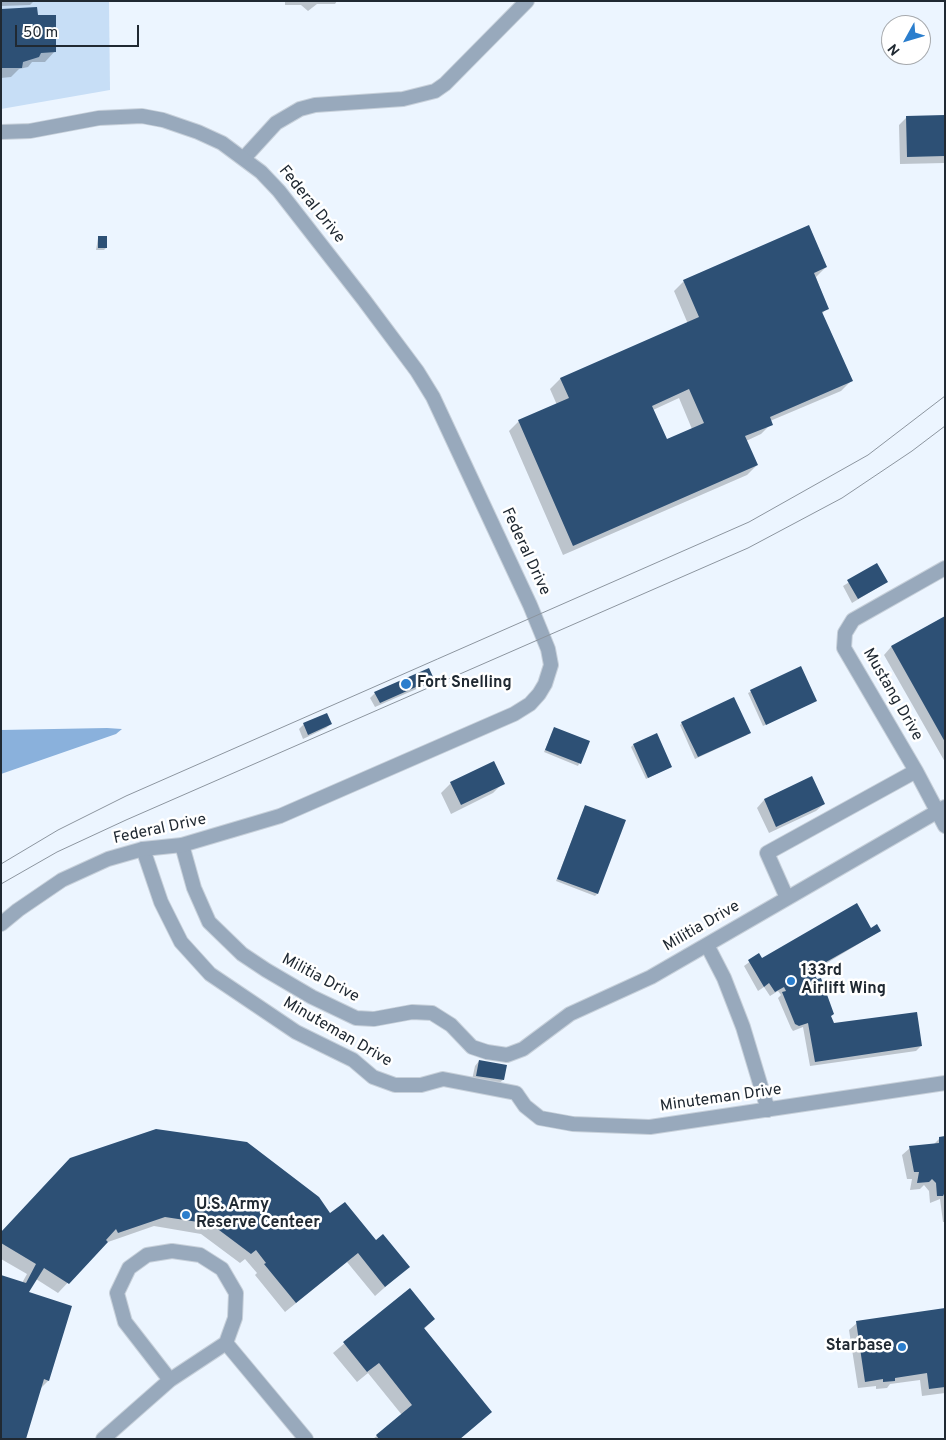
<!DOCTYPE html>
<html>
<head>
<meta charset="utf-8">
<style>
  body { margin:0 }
  #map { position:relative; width:946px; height:1440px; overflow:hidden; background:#ecf5ff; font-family:Overpass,sans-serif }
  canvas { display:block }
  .frame { position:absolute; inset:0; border:2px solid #202932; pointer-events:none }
  .north { position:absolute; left:881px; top:15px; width:50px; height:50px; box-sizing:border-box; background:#fff; border:1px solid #a6a9ad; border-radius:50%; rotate:231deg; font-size:14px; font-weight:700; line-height:20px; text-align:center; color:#202932 }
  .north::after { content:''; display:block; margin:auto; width:18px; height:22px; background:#2b7ecd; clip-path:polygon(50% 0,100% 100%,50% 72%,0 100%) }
  .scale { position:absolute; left:15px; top:25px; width:124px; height:22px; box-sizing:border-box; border:2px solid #202932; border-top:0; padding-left:6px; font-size:15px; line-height:18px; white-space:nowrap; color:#202932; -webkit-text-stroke:4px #fff; paint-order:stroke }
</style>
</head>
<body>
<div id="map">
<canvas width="946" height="1440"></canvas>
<div class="frame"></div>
<div class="north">N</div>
<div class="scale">50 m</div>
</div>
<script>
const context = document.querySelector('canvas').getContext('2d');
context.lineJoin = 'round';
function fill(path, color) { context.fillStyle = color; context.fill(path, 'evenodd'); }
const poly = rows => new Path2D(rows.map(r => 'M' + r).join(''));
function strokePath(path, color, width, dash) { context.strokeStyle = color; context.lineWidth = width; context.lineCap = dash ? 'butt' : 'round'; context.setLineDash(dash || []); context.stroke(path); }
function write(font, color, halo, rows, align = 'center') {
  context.font = font + ' Overpass,sans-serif'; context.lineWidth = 5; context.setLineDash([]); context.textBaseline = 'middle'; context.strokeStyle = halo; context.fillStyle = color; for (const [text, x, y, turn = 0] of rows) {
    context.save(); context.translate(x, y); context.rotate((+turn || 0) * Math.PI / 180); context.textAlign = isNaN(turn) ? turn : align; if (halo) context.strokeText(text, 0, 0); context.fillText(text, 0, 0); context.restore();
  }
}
fill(poly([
  [1,1,109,1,110,90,1,109]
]), '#c7def6');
fill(poly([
  [107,728,122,729,116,734,1,774,1,730]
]), '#8ab1dc');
fill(poly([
  [1,1,34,1,30,5,1,6],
  [285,1,337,1,335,4,317,4,308,11,301,5,285,5],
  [1,10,37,16,55,51,45,62,32,62,28,67,19,69,11,77,1,78],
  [945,117,945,163,900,164,899,125,906,118],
  [98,238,106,248,104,250,96,250],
  [826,267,816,277,827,308,822,314,851,381,841,391,770,421,771,424,761,434,746,441,757,465,747,475,563,555,509,431,519,421,557,405,550,389,560,379,688,324,674,291,684,281],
  [679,398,692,429,666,440,653,410],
  [877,565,887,582,852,603,843,586],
  [945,617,945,762,884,655,891,647],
  [801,668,816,701,763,726,748,693],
  [433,679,428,684,375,707,370,698,375,693],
  [682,723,747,735,695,759,680,725],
  [304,724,331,724,326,728,303,739,299,729],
  [553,731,589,742,578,766,544,752],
  [633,745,671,767,646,779,631,747],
  [812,778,824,804,816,811,769,833,757,808,764,800],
  [451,783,503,783,493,793,451,814,441,793],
  [585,806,597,894,595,896,556,881],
  [871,930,880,931,812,972,833,1025,921,1046,916,1051,810,1066,803,1027,793,1031,791,1028,778,998,781,995,778,991,770,996,764,987,758,991,744,966,759,955,762,960],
  [479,1061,503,1080,498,1084,472,1080,475,1066],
  [945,1138,945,1222,943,1222,940,1199,930,1203,929,1191,924,1185,920,1189,910,1190,912,1179,907,1179,902,1155,910,1148,933,1145,939,1139],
  [60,1170,330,1214,376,1242,408,1267,375,1296,347,1262,285,1312,255,1275,257,1273,245,1259,240,1263,201,1234,154,1226,108,1242,107,1241,58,1293,36,1279,28,1293,71,1307,48,1381,40,1389,22,1283,27,1274,1,1259,1,1233],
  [409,1289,434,1319,424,1329,491,1412,460,1439,373,1439,402,1415,368,1373,357,1382,333,1353],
  [945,1309,945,1393,922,1396,920,1380,890,1384,887,1388,876,1389,876,1386,858,1388,849,1330,857,1323]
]), '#0003');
fill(poly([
  [37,7,38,15,56,15,56,52,41,53,39,57,23,62,22,68,1,68,1,9],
  [945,115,945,156,907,157,906,116],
  [809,225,827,267,814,273,829,309,822,312,853,381,770,417,773,425,745,436,758,465,573,546,518,420,569,398,560,378,699,317,683,280],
  [689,389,704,423,667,439,652,406],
  [98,236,107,236,107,248,98,248],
  [877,563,888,582,858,599,847,580],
  [945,616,945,742,891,646],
  [801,666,817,701,766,725,750,690],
  [429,668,434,679,380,703,374,692],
  [734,697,751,733,698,757,681,722],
  [327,713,332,724,308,735,303,723],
  [554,727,590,741,581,764,545,750],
  [657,733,672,767,648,778,633,744],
  [494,761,505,784,461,805,450,782],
  [812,776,825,804,776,827,764,799],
  [585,805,626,820,598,894,557,879],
  [857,903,871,928,877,924,881,931,812,970,817,979,821,978,834,1014,831,1016,834,1023,917,1012,922,1046,815,1062,808,1023,799,1026,795,1024,782,992,786,991,784,987,775,992,769,983,764,987,748,960,759,953,762,958],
  [479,1060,507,1065,504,1080,476,1076],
  [156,1129,247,1142,319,1197,330,1213,345,1202,376,1240,383,1234,410,1267,385,1287,358,1253,296,1303,264,1264,266,1263,256,1250,251,1254,211,1224,165,1217,118,1233,116,1229,106,1240,108,1242,69,1284,44,1268,29,1292,72,1306,49,1381,44,1379,26,1439,1,1439,1,1275,26,1283,36,1264,1,1243,1,1232,70,1158],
  [945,1136,945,1192,943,1196,937,1196,936,1183,932,1179,929,1182,917,1183,919,1172,914,1172,909,1146,939,1143,939,1137],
  [410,1288,435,1319,424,1328,492,1412,460,1439,379,1439,376,1435,412,1405,379,1363,367,1372,343,1342],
  [945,1308,945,1387,929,1389,927,1373,895,1378,895,1381,883,1382,883,1379,865,1382,856,1321]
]), '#2d5075');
const minor = poly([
  [244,158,276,123,300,109,315,105,403,99,435,91,445,84,527,1],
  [945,568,853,620,845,633,844,648,916,771,945,826],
  [182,845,194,888,209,922,242,954,266,970,312,997,356,1018,374,1019,412,1012,432,1013,451,1025,472,1047,487,1052,507,1055,523,1049,570,1014,651,977,945,807],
  [143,849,161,902,181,942,210,974,296,1032,353,1060,373,1077,395,1085,421,1085,443,1079,516,1093,525,1106,540,1118,573,1124,650,1127,945,1083],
  [787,898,767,853,916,771],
  [707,945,724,978,743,1027,768,1110],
  [172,1251,200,1255,222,1269,236,1293,235,1318,226,1343,170,1380,125,1322,117,1293,129,1268,147,1255,172,1251],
  [226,1343,306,1439],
  [103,1439,170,1380]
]);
const tertiary = poly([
  [1,132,30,131,99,118,142,116,163,120,198,132,222,143,261,172,279,191,364,300,417,371,433,397,530,605,548,649,551,665,545,684,539,694,530,704,514,714,280,816,182,845,143,849,108,859,62,880,18,910,1,924]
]);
strokePath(minor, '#c7d0da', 16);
strokePath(tertiary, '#c7d0da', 16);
strokePath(minor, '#98a9bc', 14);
strokePath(tertiary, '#98a9bc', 14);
strokePath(poly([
  [1,864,58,830,126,796,749,522,868,455,945,396],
  [1,884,57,852,126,820,748,548,842,498,912,451,945,426]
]), '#8c959f', 1);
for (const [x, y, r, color] of [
  [406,684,6,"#2b7ecd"],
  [791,981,5,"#2b7ecd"],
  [186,1215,5,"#2b7ecd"],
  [902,1347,5,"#2b7ecd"]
]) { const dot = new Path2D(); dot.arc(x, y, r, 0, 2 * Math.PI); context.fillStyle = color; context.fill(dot); strokePath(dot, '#fff', 2); }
write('16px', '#202932', '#fff', [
  ["Federal Drive",311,205,51],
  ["Federal Drive",525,552,65],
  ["Mustang Drive",892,695,60],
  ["Federal Drive",160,830,-12],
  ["Militia Drive",702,927,-30],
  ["Militia Drive",320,979,28],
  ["Minuteman Drive",337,1033,30],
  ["Minuteman Drive",721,1099,-8]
]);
write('bold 16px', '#202932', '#fff', [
  ["Fort Snelling",417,684],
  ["133rd",801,972],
  ["Airlift Wing",801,990],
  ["U.S. Army",196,1206],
  ["Reserve Centeer",196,1224],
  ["Starbase",892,1347,"right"]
], 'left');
</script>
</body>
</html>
